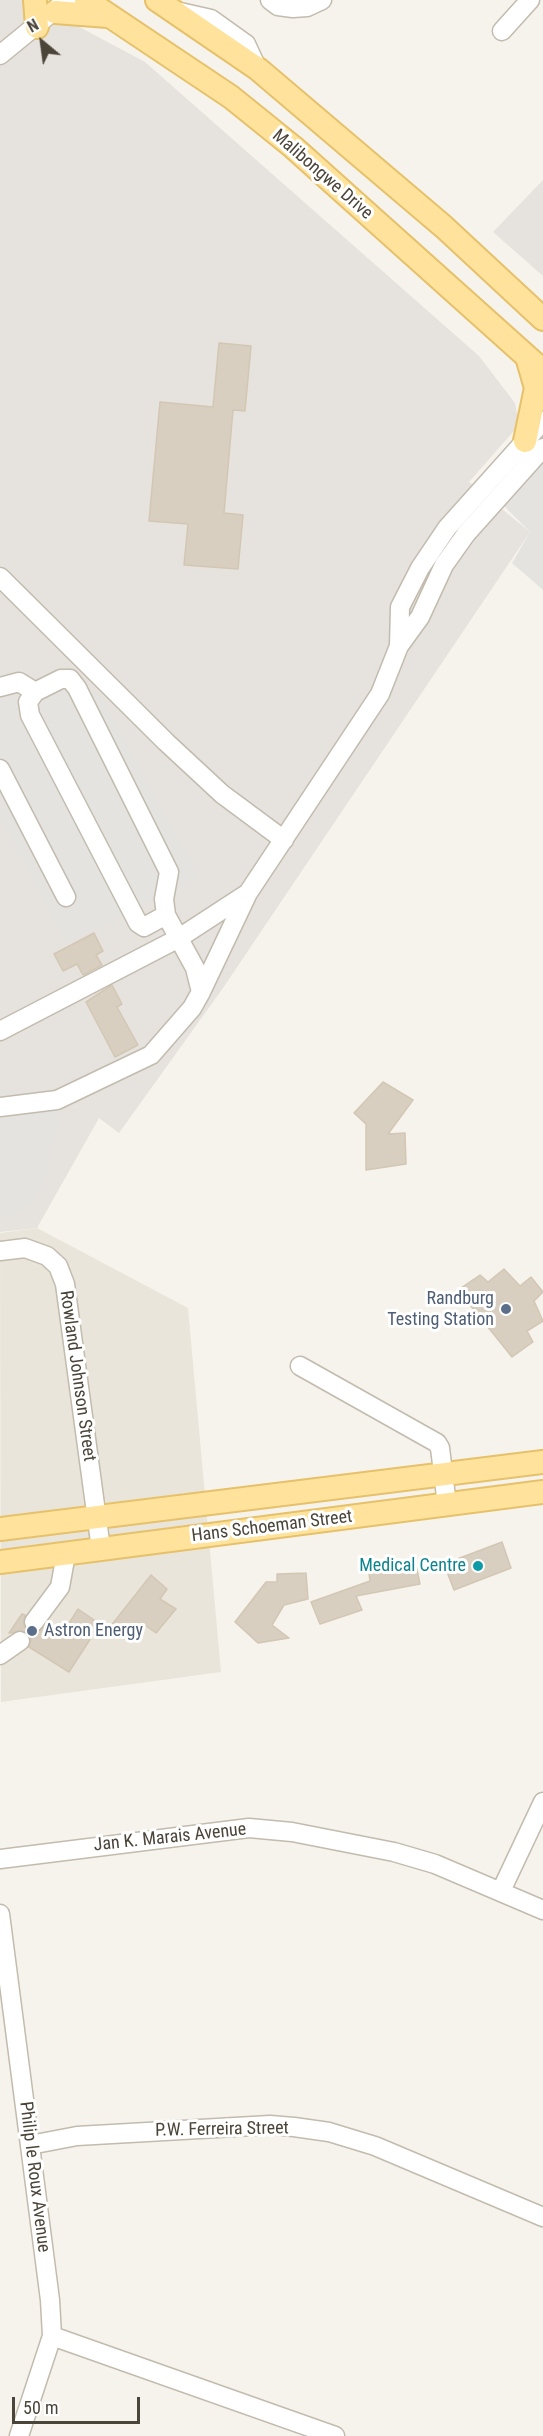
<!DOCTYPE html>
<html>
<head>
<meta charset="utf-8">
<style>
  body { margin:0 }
  #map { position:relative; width:543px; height:2436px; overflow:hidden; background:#f6f3ec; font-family:"Roboto Condensed",sans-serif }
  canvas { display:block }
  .north { position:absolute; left:12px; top:12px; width:60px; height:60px; -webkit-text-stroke:4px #fff; paint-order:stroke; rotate:331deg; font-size:16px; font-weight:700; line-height:24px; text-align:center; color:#4b4439 }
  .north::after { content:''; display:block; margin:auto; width:21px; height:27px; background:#4b4439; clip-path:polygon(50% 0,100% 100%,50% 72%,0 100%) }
  .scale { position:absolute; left:12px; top:2397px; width:128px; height:27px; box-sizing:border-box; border:3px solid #4b4439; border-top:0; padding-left:8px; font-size:18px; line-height:21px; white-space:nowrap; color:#4b4439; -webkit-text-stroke:4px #fff; paint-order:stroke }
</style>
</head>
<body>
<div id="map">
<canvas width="543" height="2436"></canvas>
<div class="north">N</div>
<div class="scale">50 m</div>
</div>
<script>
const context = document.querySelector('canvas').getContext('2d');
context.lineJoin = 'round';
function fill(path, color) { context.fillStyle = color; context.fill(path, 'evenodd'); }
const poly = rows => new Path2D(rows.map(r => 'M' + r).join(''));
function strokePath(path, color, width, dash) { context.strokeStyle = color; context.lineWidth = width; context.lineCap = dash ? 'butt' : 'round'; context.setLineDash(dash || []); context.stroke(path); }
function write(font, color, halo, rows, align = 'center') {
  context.font = font + ' "Roboto Condensed",sans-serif'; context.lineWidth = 6; context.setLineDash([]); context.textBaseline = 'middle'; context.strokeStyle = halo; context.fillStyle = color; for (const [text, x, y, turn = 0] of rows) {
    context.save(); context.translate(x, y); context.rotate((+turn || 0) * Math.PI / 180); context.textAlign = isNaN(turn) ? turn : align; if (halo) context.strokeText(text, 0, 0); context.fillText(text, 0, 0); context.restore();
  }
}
fill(poly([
  [37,1228,188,1308,221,1672,1,1702,0,1233]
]), '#eae5da');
fill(poly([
  [0,0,29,0,145,62,479,356,515,403,519,425,469,482,530,532,223,988,119,1133,99,1118,37,1228,0,1232],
  [543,180,543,276,493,232]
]), '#e6e2dd');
fill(poly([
  [543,461,543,590,512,563,530,532,503,505],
  [60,671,77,678,102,699,200,877,66,944,0,819,0,683,18,673,37,681],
  [62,1106,44,1185,35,1198,16,1214,0,1217,0,1115]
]), '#e5e3e0');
const building = poly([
  [219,343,251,346,245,411,233,410,224,513,243,515,238,569,184,565,188,524,149,521,160,402,213,407,219,343],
  [94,933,103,951,96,955,102,965,83,975,77,964,63,971,54,954,94,933],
  [112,985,122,1004,117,1007,138,1045,115,1057,86,1002,112,985],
  [383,1082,413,1100,388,1134,405,1133,406,1164,366,1170,366,1124,354,1113,383,1082],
  [504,1269,520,1286,531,1277,543,1292,534,1301,543,1321,527,1331,533,1342,512,1357,458,1290,480,1275,488,1282,504,1269],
  [502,1542,511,1568,454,1590,444,1564,502,1542],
  [415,1560,420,1584,356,1596,362,1610,320,1624,311,1602,370,1581,368,1566,415,1560],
  [306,1573,308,1599,284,1605,272,1625,289,1638,258,1643,235,1622,266,1582,277,1582,277,1574,306,1573],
  [151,1575,167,1589,160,1599,176,1609,156,1633,143,1624,129,1642,110,1627,151,1575],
  [78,1609,100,1624,69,1672,29,1647,31,1639,25,1631,9,1633,22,1614,25,1615,24,1626,28,1631,38,1632,43,1628,59,1639,78,1609]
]);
fill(building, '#d8cfc1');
strokePath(building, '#d3c7b4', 1.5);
const minor = poly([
  [270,0,278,6,293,8,307,7,322,0],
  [180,12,211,19,246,44,257,68],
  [502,31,530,0],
  [0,55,67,0],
  [0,577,166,742,222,794,284,840],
  [399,646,400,607,420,568,447,528,543,421],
  [0,687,19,682,35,692],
  [0,769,66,897],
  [201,992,248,893,380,694,399,646,420,617,444,565,466,534,543,448],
  [0,1031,179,938,248,893],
  [0,1107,57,1100,151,1055,192,1008,201,992,195,968,166,915,164,899,169,872,77,688,70,679,61,679,35,692,28,702,30,715,138,923,144,927,166,915],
  [0,1251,25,1248,47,1256,58,1266,65,1284,101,1549],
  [300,1366,437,1443,440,1448,447,1505],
  [34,1622,60,1587,66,1554],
  [0,1655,20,1641],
  [0,1859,249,1828,292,1832,394,1852,435,1864,543,1910],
  [501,1891,543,1802],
  [0,1914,50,2300,52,2336,19,2436],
  [30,2145,77,2136,270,2125,294,2127,329,2132,375,2146,543,2217],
  [52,2336,335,2436]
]);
const major = poly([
  [35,0,37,27],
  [86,0,231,97,293,147,543,371],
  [157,0,258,69,444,227,543,319],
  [55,12,108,16],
  [525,441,536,388,527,357],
  [0,1529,543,1462],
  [0,1562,543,1492]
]);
strokePath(minor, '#c2bbae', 21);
strokePath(major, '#e6c16a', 26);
strokePath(minor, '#fff', 18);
strokePath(major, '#ffe39c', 22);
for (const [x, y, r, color] of [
  [506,1309,6,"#5c6f8a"],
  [478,1566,6,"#0f9aa8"],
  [32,1631,6,"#5c6f8a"]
]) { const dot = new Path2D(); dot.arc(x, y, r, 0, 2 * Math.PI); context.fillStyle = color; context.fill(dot); strokePath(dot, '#fff', 2); }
write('18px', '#4b4439', '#fff', [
  ["Malibongwe Drive",322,175,41],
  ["Rowland Johnson Street",77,1376,82],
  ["Hans Schoeman Street",272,1527,-7],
  ["Jan K. Marais Avenue",170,1838,-6],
  ["P.W. Ferreira Street",222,2130,-1],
  ["Philip le Roux Avenue",34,2177,83]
]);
write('18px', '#4e5e75', '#fff', [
  ["Randburg",494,1299],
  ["Testing Station",494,1320],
  ["Astron Energy",44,1631,"left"]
], 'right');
write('18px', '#0d838f', '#fff', [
  ["Medical Centre",466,1566]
], 'right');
</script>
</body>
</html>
